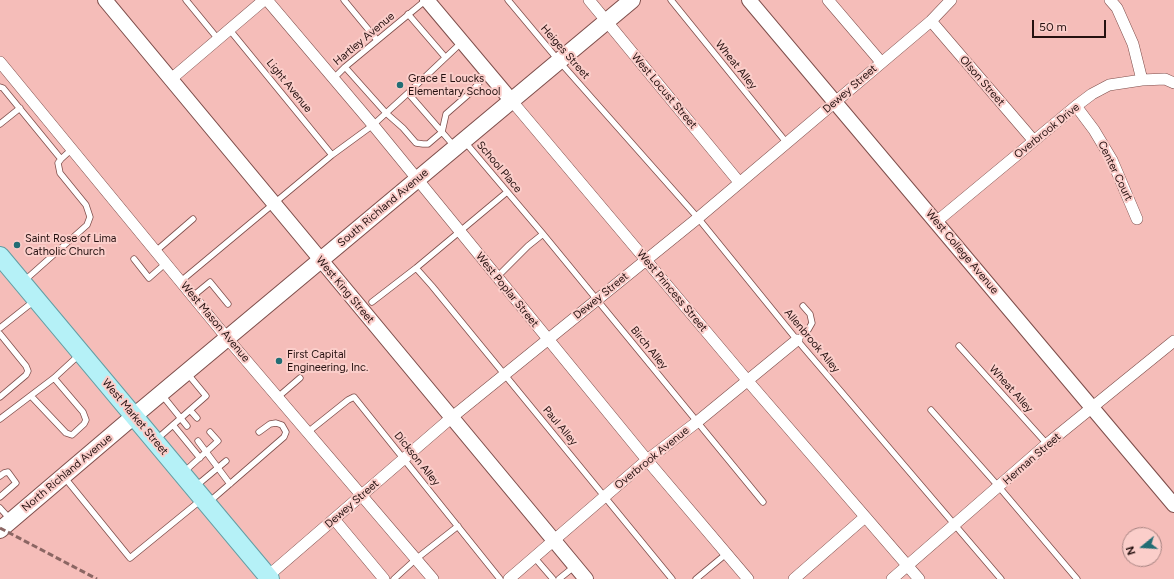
<!DOCTYPE html>
<html>
<head>
<meta charset="utf-8">
<style>
  body { margin:0 }
  #map { position:relative; width:1174px; height:579px; overflow:hidden; background:#f5bdb9; font-family:Figtree,sans-serif }
  canvas { display:block }
  .north { position:absolute; left:1122px; top:527px; width:40px; height:40px; box-sizing:border-box; background:#fbceca; border:1px solid #a58280; border-radius:50%; rotate:252deg; font-size:11px; font-weight:700; line-height:16px; text-align:center; color:#251110 }
  .north::after { content:''; display:block; margin:auto; width:14px; height:18px; background:#226d74; clip-path:polygon(50% 0,100% 100%,50% 72%,0 100%) }
  .scale { position:absolute; left:1032px; top:20px; width:74px; height:18px; box-sizing:border-box; border:2px solid #251110; border-top:0; padding-left:5px; font-size:12px; line-height:14px; white-space:nowrap; color:#251110; -webkit-text-stroke:3px #fbceca; paint-order:stroke }
</style>
</head>
<body>
<div id="map">
<canvas width="1174" height="579"></canvas>
<div class="north">N</div>
<div class="scale">50 m</div>
</div>
<script>
const context = document.querySelector('canvas').getContext('2d');
context.lineJoin = 'round';
const poly = rows => new Path2D(rows.map(r => 'M' + r).join(''));
function strokePath(path, color, width, dash) { context.strokeStyle = color; context.lineWidth = width; context.lineCap = dash ? 'butt' : 'round'; context.setLineDash(dash || []); context.stroke(path); }
function write(font, color, halo, rows, align = 'center') {
  context.font = font + ' Figtree,sans-serif'; context.lineWidth = 4; context.setLineDash([]); context.textBaseline = 'middle'; context.strokeStyle = halo; context.fillStyle = color; for (const [text, x, y, turn = 0] of rows) {
    context.save(); context.translate(x, y); context.rotate((+turn || 0) * Math.PI / 180); context.textAlign = isNaN(turn) ? turn : align; if (halo) context.strokeText(text, 0, 0); context.fillText(text, 0, 0); context.restore();
  }
}
const service = poly([
  [186,0,218,39],
  [344,0,377,40],
  [508,0,559,61,698,218,797,340,1001,579],
  [671,0,786,142],
  [408,14,445,57],
  [229,29,332,155],
  [345,67,386,113,403,128,416,143,423,144,428,144,442,132,446,114,470,93,488,73],
  [334,78,345,67,426,0],
  [0,87,3,88,61,159],
  [408,93,462,42],
  [0,124,20,108],
  [465,142,543,234,763,502],
  [156,251,193,219],
  [134,259,149,278,166,263],
  [416,268,432,286,672,579],
  [497,277,528,246,543,234],
  [24,281,87,225,90,217,86,205,60,173,58,163,61,159,72,149],
  [181,281,332,155,373,125,408,93,455,147],
  [193,296,210,282,228,304],
  [372,302,416,268,507,192],
  [0,328,34,301],
  [0,334,26,366,28,371,26,375,0,397],
  [797,340,808,330,812,323,810,314,803,306],
  [959,346,1047,444],
  [162,395,187,426],
  [31,396,66,433,72,435,84,424,86,420,83,412,54,378],
  [278,397,300,378],
  [190,410,197,418],
  [931,410,999,487,1077,579],
  [0,419,54,378,79,355],
  [173,425,200,458],
  [308,432,348,400,354,397,500,579],
  [157,439,206,396,187,373],
  [198,441,230,484],
  [184,472,218,441,210,432],
  [0,476,4,473,8,472,16,483,0,497],
  [65,478,130,558,201,500],
  [196,486,226,461],
  [209,502,284,437,286,432,282,425,276,423,270,424,259,432],
  [0,508,10,519],
  [534,557,553,579],
  [394,579,416,559,458,526],
  [559,579,575,566],
  [696,579,726,554]
]);
const minor = poly([
  [267,0,373,125,647,460,748,579],
  [589,0,739,182],
  [828,0,881,62],
  [1110,0,1117,8,1133,44,1142,80],
  [931,21,1034,141],
  [0,62,227,338,433,579],
  [170,80,264,0],
  [511,100,747,380,919,579],
  [1076,106,1094,130,1112,160,1137,219],
  [936,222,1076,106,1092,94,1109,85,1142,80,1165,79,1174,83],
  [334,519,384,579],
  [268,576,451,418,698,218,931,21,951,0],
  [509,579,647,460,697,422,797,340],
  [794,579,865,517],
  [892,579,1047,444,1174,341]
]);
const tertiary = poly([
  [105,0,586,579],
  [427,0,511,100],
  [749,0,1174,505]
]);
const secondary = poly([
  [0,530,134,416,632,0]
]);
const primary = poly([
  [0,256,270,579]
]);
strokePath(service, '#7e4e4b', 7);
strokePath(minor, '#7e4e4b', 12);
strokePath(tertiary, '#7e4e4b', 16);
strokePath(secondary, '#7e4e4b', 18);
strokePath(primary, '#639da3', 20);
strokePath(service, '#fff', 5.5);
strokePath(minor, '#fff', 11);
strokePath(tertiary, '#fff', 14);
strokePath(secondary, '#fff', 16);
strokePath(primary, '#b5f1f7', 18);
strokePath(poly([
  [0,528,97,579]
]), '#8b6663', 3, [6, 3]);
for (const [x, y, r, color] of [
  [400,85,4,"#226d74"],
  [17,245,4,"#226d74"],
  [279,361,4,"#226d74"]
]) { const dot = new Path2D(); dot.arc(x, y, r, 0, 2 * Math.PI); context.fillStyle = color; context.fill(dot); strokePath(dot, '#fbceca', 1.5); }
write('11px', '#251110', '#fbceca', [
  ["Hartley Avenue",364,39,-40],
  ["Heiges Street",565,52,49],
  ["Wheat Alley",736,65,51],
  ["Olson Street",982,81,49],
  ["Light Avenue",289,86,51],
  ["Dewey Street",850,89,-41],
  ["West Locust Street",664,91,50],
  ["Overbrook Drive",1047,131,-39],
  ["School Place",499,167,50],
  ["Center Court",1115,171,64],
  ["South Richland Avenue",383,208,-40],
  ["West College Avenue",962,252,50],
  ["West King Street",345,290,50],
  ["West Poplar Street",507,290,51],
  ["West Princess Street",672,291,50],
  ["Dewey Street",601,296,-39],
  ["West Mason Avenue",215,322,50],
  ["Allenbrook Alley",812,341,50],
  ["Birch Alley",649,348,51],
  ["Wheat Alley",1011,389,48],
  ["West Market Street",135,417,50],
  ["Paul Alley",560,426,50],
  ["Overbrook Avenue",652,458,-39],
  ["Dickson Alley",417,459,51],
  ["Herman Street",1032,459,-41],
  ["North Richland Avenue",67,473,-40],
  ["Dewey Street",352,504,-41]
]);
write('11px', '#251110', '#fbceca', [
  ["Grace E Loucks",408,79],
  ["Elementary School",408,92],
  ["Saint Rose of Lima",25,239],
  ["Catholic Church",25,252],
  ["First Capital",287,355],
  ["Engineering, Inc.",287,368]
], 'left');
</script>
</body>
</html>
